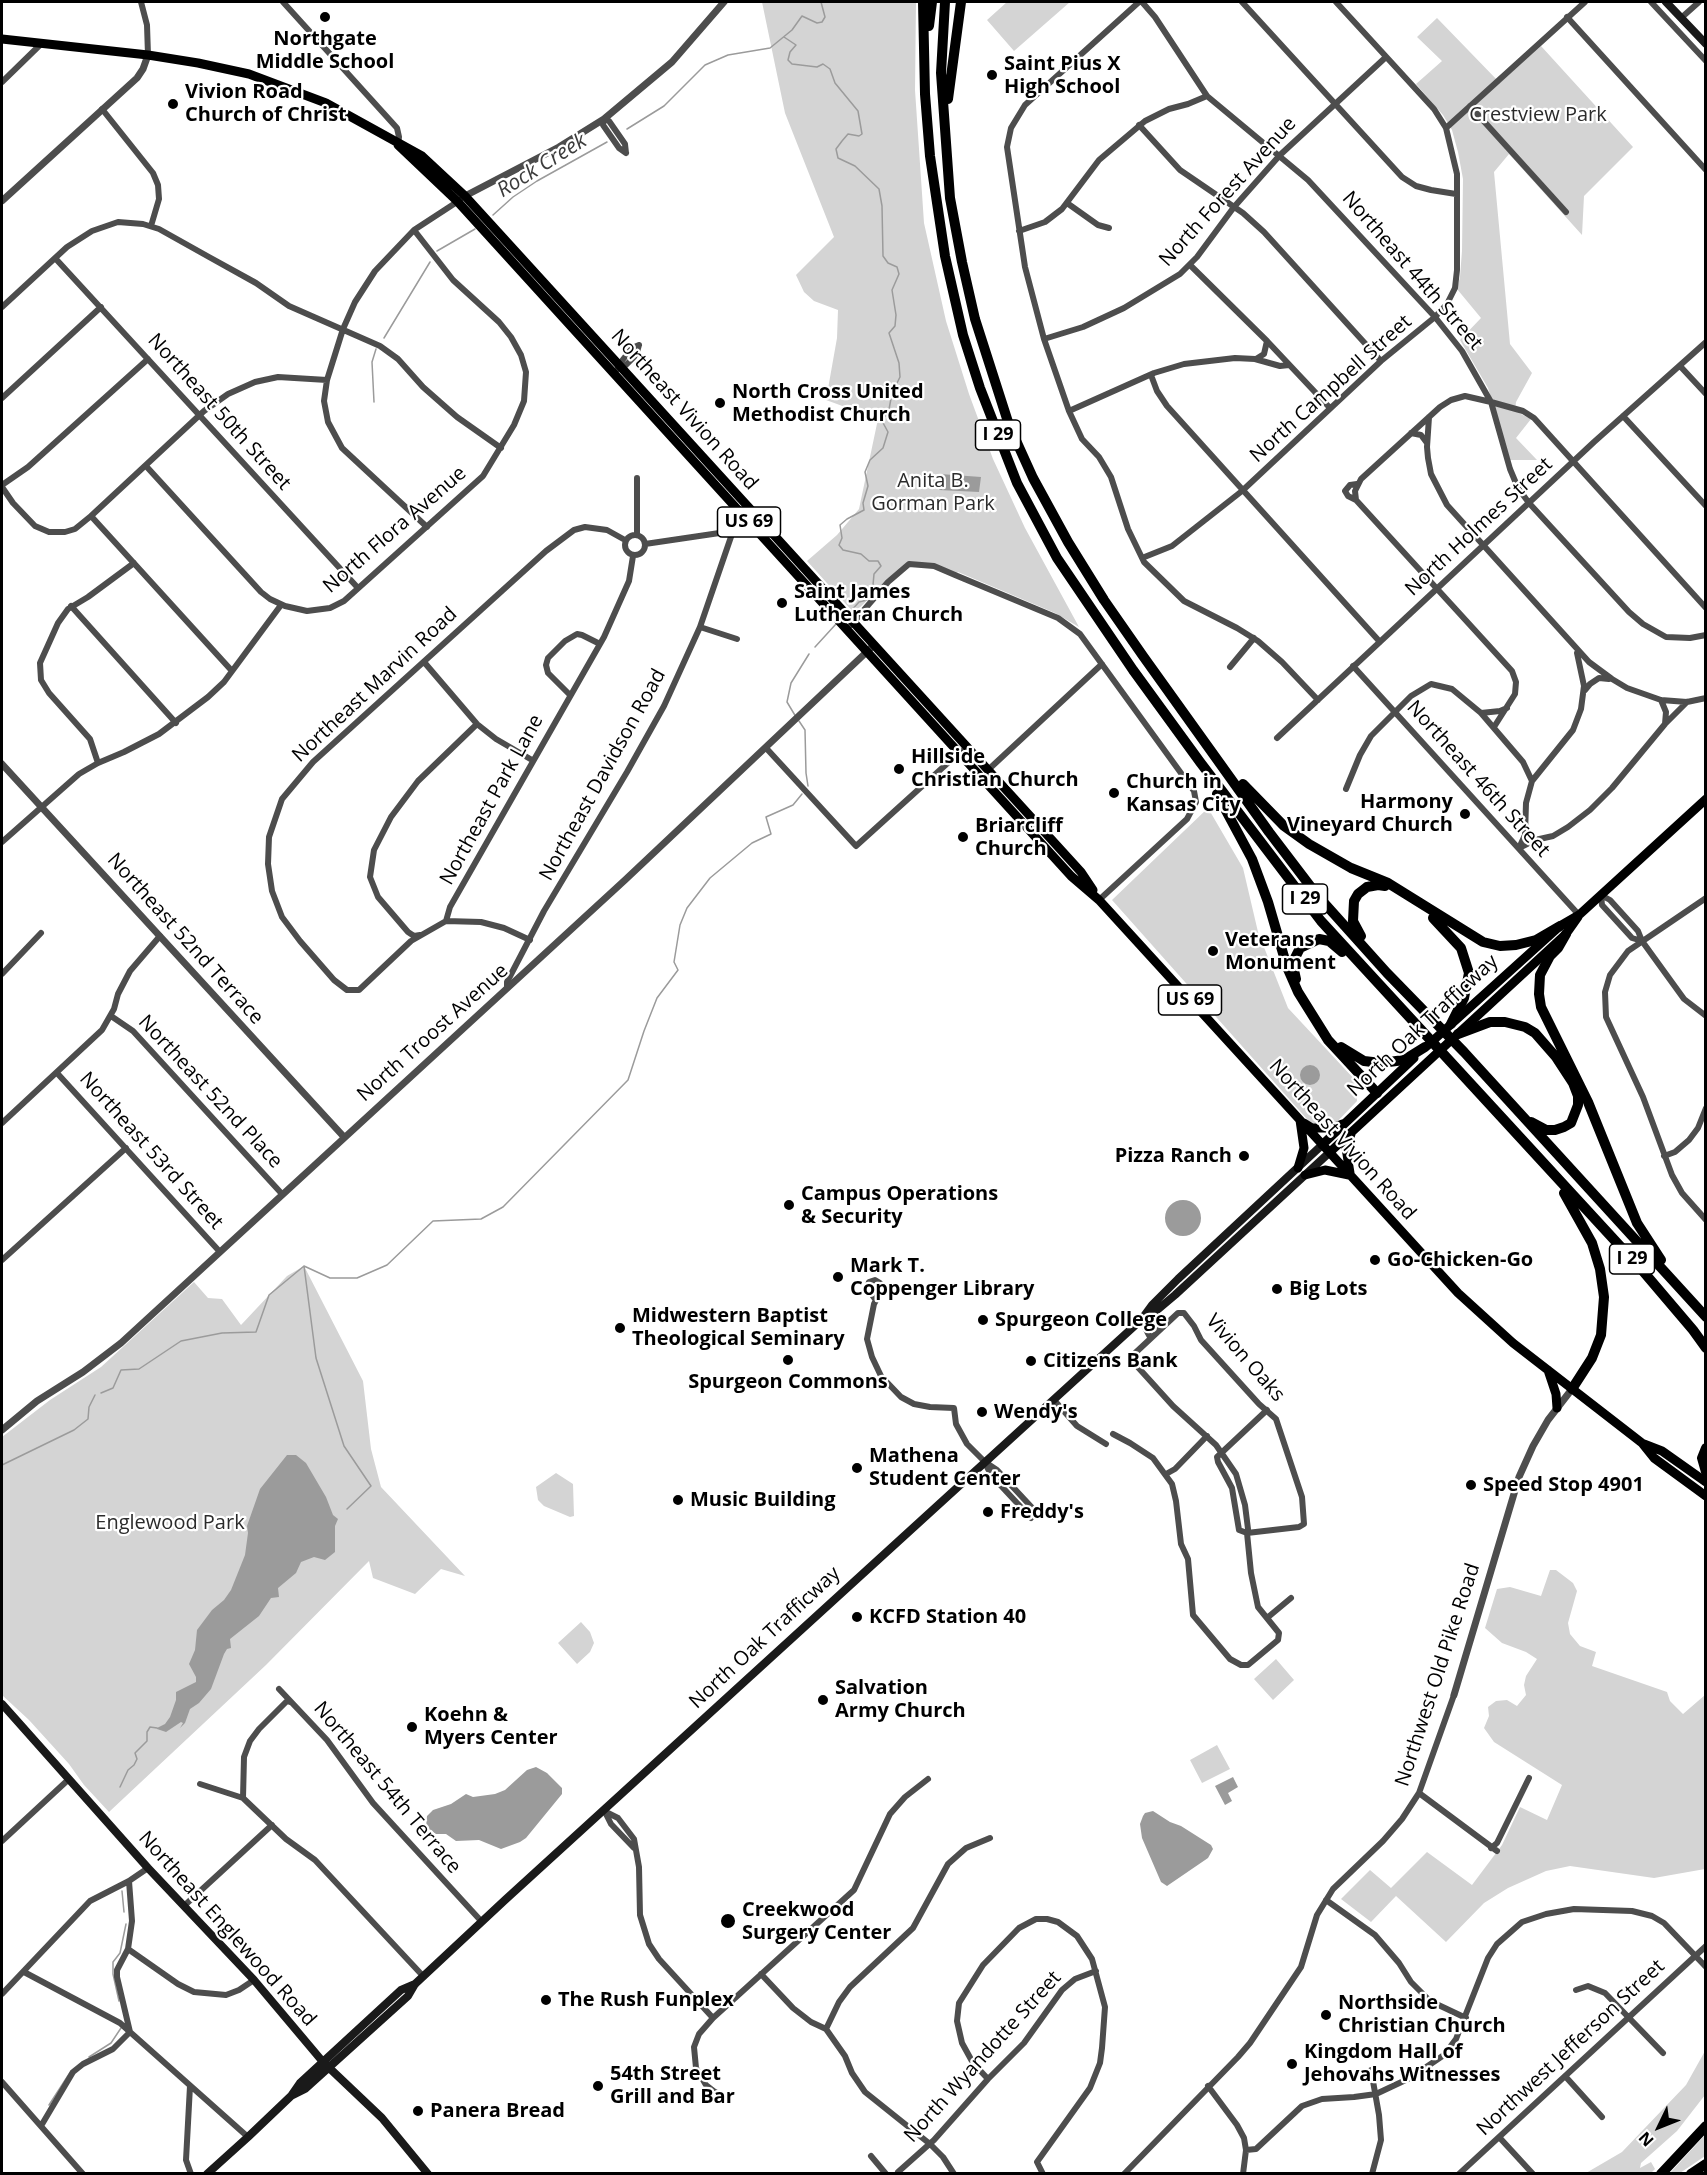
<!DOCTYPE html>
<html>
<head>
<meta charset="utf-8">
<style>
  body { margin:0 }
  #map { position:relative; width:1707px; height:2175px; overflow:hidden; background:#fff; font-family:"Open Sans",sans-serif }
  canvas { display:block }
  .frame { position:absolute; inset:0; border:3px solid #000; pointer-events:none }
  .north { position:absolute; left:1629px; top:2097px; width:60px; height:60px; -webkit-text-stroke:4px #fff; paint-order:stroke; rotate:227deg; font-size:16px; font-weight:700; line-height:24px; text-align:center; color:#000 }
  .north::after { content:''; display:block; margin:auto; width:21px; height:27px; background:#000; clip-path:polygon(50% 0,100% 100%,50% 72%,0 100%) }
</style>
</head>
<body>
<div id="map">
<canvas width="1707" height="2175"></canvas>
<div class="frame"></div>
<div class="north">N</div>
</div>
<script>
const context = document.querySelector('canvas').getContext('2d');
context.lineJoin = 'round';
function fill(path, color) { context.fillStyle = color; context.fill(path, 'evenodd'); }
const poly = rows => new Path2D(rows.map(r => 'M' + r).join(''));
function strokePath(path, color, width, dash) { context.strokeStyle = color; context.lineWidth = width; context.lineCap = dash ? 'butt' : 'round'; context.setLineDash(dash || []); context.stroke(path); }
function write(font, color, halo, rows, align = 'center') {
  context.font = font + ' "Open Sans",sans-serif'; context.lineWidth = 4.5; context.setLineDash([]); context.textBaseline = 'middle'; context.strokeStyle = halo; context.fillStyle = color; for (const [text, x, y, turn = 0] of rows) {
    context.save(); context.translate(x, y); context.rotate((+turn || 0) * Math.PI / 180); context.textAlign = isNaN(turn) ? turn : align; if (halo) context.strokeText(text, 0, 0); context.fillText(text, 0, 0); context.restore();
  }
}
fill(poly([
  [762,2,916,2,915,90,924,223,946,321,969,394,993,459,1025,528,1079,627,1055,613,958,572,955,575,934,566,909,565,876,592,854,613,807,561,837,535,859,509,878,419,826,400,837,338,838,310,814,301,804,292,796,275,834,237,785,113],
  [1007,2,1070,2,1014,51,987,20],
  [1437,18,1500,83,1541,46,1633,147,1584,196,1582,235,1509,154,1494,172,1510,344,1532,373,1516,402,1515,411,1531,419,1516,438,1537,460,1510,460,1488,388,1460,340,1481,318,1457,289,1460,277,1462,251,1463,179,1458,152,1452,130,1443,115,1416,84,1442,61,1417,37],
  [1208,808,1243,868,1258,932,1288,1008,1356,1081,1357,1101,1334,1125,1314,1127,1112,900],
  [304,1266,363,1381,371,1449,381,1487,465,1576,441,1569,415,1594,373,1578,369,1561,266,1665,109,1812,84,1785,69,1764,29,1720,2,1695,2,1437,50,1400,101,1367,194,1282,208,1298,222,1299,241,1325,287,1276],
  [556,1473,573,1484,574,1516,570,1517,544,1506,538,1500,536,1487],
  [1550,1570,1556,1570,1573,1583,1577,1591,1568,1623,1570,1634,1580,1646,1596,1652,1592,1666,1667,1692,1670,1701,1683,1714,1705,1695,1705,1869,1654,1878,1570,1866,1546,1871,1508,1888,1484,1903,1446,1942,1396,1896,1371,1922,1341,1899,1370,1870,1391,1888,1427,1852,1472,1885,1502,1845,1520,1807,1547,1820,1562,1785,1494,1742,1484,1728,1489,1716,1488,1707,1496,1701,1507,1700,1517,1706,1526,1695,1524,1685,1526,1676,1537,1659,1526,1652,1502,1643,1485,1628,1497,1589,1510,1587,1541,1596],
  [581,1622,590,1632,594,1643,590,1652,577,1664,558,1643],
  [1276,1659,1294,1680,1273,1700,1254,1679],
  [1217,1745,1230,1769,1202,1783,1190,1760],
  [1705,2051,1705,2095,1677,2131,1641,2163,1640,2168,1651,2162,1655,2169,1651,2173,1586,2173,1622,2152,1686,2085],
  [1705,2135,1705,2156,1680,2173,1670,2173]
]), '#d4d4d4');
fill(poly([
  [940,474,981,477,979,492,939,490],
  '1300 1075a10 10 0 1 1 20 0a10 10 0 1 1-20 0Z',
  '1165 1218a18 18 0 1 1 36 0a18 18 0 1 1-36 0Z',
  [287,1455,296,1455,306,1463,326,1497,333,1515,338,1519,335,1526,335,1552,325,1560,314,1557,301,1562,296,1573,278,1588,279,1597,271,1598,259,1616,230,1639,231,1648,227,1649,224,1654,211,1689,199,1703,190,1709,185,1723,180,1728,183,1723,181,1722,166,1732,157,1729,157,1728,165,1724,170,1717,176,1700,176,1692,196,1682,196,1677,189,1664,195,1650,197,1630,212,1610,224,1600,231,1590,245,1555,248,1533,247,1526,260,1489],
  [536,1767,547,1773,562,1788,562,1794,526,1838,520,1842,501,1849,479,1840,456,1841,446,1834,436,1834,426,1827,427,1816,433,1810,451,1804,466,1794,473,1797,495,1794,505,1790,527,1770],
  [1233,1777,1238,1787,1228,1793,1232,1801,1225,1805,1215,1786],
  [1153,1811,1170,1822,1181,1826,1211,1845,1213,1849,1208,1858,1167,1886,1161,1882,1142,1838,1140,1824,1143,1816,1145,1813]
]), '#9b9b9b');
strokePath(poly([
  [784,37,796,45,790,52,788,60,792,64,817,67,823,64,830,69,835,83,858,111,862,134,859,136,848,134,842,141,836,149,838,158,855,166,879,189,882,206,883,256,888,263,897,267,899,274,892,290,896,315,895,326,889,333,899,363,900,377,892,393,888,415,883,417,882,421,888,432,883,448,870,460,865,472,868,486,863,503,864,510,847,519,840,525,842,538,839,545,843,550,861,554,869,561,878,561,881,566,874,574,872,596,867,600,859,602,850,612],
  [627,129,664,106,705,65,728,55,770,48,792,30,802,16,817,23,822,22,825,17,821,2],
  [493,215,513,197,537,181,607,142],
  [437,251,475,229],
  [384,338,430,262],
  [374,402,372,362,376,349],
  [815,647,836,624],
  [796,717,787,702,791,683,809,654],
  [799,721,805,730,806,773,808,786],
  [304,1266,316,1358,344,1446,371,1486,347,1509],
  [101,1393,113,1388,121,1370,139,1369,181,1341,222,1333,256,1332,269,1295,304,1266,330,1278,357,1278,387,1265,433,1221,481,1219,503,1207,628,1080,644,1031,657,998,678,970,674,962,680,925,687,908,710,878,752,843,771,834,766,817,793,805,802,794],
  [2,1465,74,1430,88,1419,89,1407,95,1395],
  [120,1787,128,1770,134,1765,137,1759,135,1753,147,1741,147,1732,150,1727,157,1728],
  [122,1891,124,1912],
  [119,2001,113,1974,113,1962,120,1953,126,1924],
  [89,2057,111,2043,121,2028],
  [49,2105,71,2071]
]), '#9b9b9b', 1.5);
strokePath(poly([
  [141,2,147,25,148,55],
  [283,2,397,128,399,137,398,144],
  [1139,2,1025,105,1011,128,1007,147,1025,267,1044,339,1069,411,1082,439,1099,457,1111,477,1128,529,1144,562,1184,601,1237,628,1258,641,1282,662,1318,700],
  [1142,2,1155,17,1207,96,1308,180,1435,317,1462,351,1491,402,1523,411,1534,418,1706,608],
  [1242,2,1402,177,1416,186,1431,190,1456,194],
  [1651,2,1706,61],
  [1567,17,1706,170],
  [1681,18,1699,2],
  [2,82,41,44],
  [1470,106,1566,212],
  [102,109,153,173,158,185,159,199,151,226],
  [604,119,609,121,625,144,626,153],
  [604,119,603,125,619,148,626,153],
  [1139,125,1180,170,1243,213,1264,232,1381,361],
  [1446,128,1585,2],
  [1067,203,1098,225,1109,228],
  [1019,231,1045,222,1062,209,1099,160,1145,121,1169,109,1188,104,1207,96],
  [55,258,358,588],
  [1190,265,1267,341,1330,408],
  [2,307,67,247,92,231,118,222,143,224,159,229,209,257,256,283,289,306,380,346,398,359,423,387,457,417,501,448],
  [1044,339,1083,327,1124,308,1180,274,1197,257,1234,207,1280,155,1386,57],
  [1256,359,1264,354,1267,341],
  [1680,366,1706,394],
  [620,367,621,362,632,348,639,345],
  [613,373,620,367,626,365,634,357,637,352,639,345],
  [1151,375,1157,391,1167,406,1380,642],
  [2,398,101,307],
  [1069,411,1154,373,1184,364,1235,358,1255,359,1280,366,1289,365],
  [1623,416,1706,506],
  [1429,417,1427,447,1428,458,1431,474,1447,505,1589,662,1612,679,1627,688,1661,700,1687,702,1706,698],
  [1411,433,1421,435,1427,443],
  [146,466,261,592,270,599,285,606,307,611,330,608,344,601,483,476,514,425,524,401,526,372,521,355,511,337,499,322,453,280,414,230],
  [637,478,637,535],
  [2,485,28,467,148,359],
  [2,487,13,503,35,526,49,532,65,532,75,529,91,516,204,411,228,394,255,382,278,377,327,380],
  [1356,500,1348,496,1345,491,1350,485,1357,484],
  [91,516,232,671],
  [427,527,342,448,328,422,324,401,327,380,343,329,355,302,375,271,414,230,460,200],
  '625 545a10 10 0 1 1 20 0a10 10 0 1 1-20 0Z',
  [645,544,733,531],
  [1142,558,1172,546,1242,491,1381,361,1435,317,1447,304,1455,288,1457,270,1457,174,1446,128,1434,109,1336,2],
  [71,606,176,723],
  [851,625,888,582,909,564,934,566,955,575,1058,618,1080,634,1194,791,1196,802,1187,819,1099,900],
  [700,627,737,639],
  [424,662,477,724,496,739,532,760],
  [1353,666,1579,915],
  [1230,667,1254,638],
  [1585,690,1590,684,1599,678,1609,679],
  [570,695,548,673,546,665,548,658,565,641,577,634,582,635,600,644],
  [1481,713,1500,711,1507,708],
  [1666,723,1687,702],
  [1494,727,1515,694,1516,682,1512,671,1356,500,1355,491,1361,479,1440,407,1451,400,1465,396,1491,402,1510,469,1518,488,1529,503,1629,612,1643,624,1666,637,1690,638,1706,635],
  [1277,738,1594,442,1706,342],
  [767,749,856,846,961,751],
  [98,763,90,739,49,693,41,680,40,663,58,623,68,609,88,597,134,563],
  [988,770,1102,664],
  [1346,789,1360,755,1371,736,1411,696,1431,684,1452,689,1481,713,1523,762,1532,781],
  [2,842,79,774,98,763,124,752,159,734,208,697,224,682,281,605],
  [1519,848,1535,840,1553,836,1568,827,1590,810,1612,788,1665,724,1666,712,1661,700],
  [1519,848,1525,835,1526,803,1532,781,1573,730,1581,709,1584,686,1577,653],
  [1601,895,1610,900,1638,931,1642,941,1684,999,1706,1016],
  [1601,895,1602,905,1632,938,1642,941],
  [1706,898,1628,951,1610,975,1605,992,1606,1017,1643,1097,1672,1175,1682,1193,1706,1220],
  [446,921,450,907,604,637,629,581,633,556],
  [420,935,414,936,408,932,378,897,370,877,374,850,391,817,418,781,477,724],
  [530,940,504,928,481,922,446,921,411,941,359,990,347,990,334,980,300,941,282,917,272,891,268,864,269,837,282,799,313,762,546,551,574,530,585,527,607,530,625,540],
  [2,974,41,933],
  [507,988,507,982,544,911,627,772,664,706,700,627,733,531,745,513],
  [111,1016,133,1031,282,1194],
  [57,1073,220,1252],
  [2,1123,102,1030,114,1009,118,994,130,971,160,936],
  [1664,1156,1675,1152,1689,1140,1698,1128,1706,1108],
  [2,1260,126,1148],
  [875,1299,867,1288,869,1282,875,1280,880,1283,882,1289,874,1304,867,1339,872,1357,881,1376,901,1397,914,1404,930,1407,954,1408,956,1424,967,1444,985,1462,997,1470,1037,1513],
  [1141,1320,1150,1337],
  [1142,1321,1151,1323,1158,1330],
  [1054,1400,1077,1426,1106,1444],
  [1113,1434,1130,1443,1153,1458,1172,1484,1176,1501,1181,1544,1188,1559,1193,1615,1230,1659,1241,1665,1248,1665,1278,1640,1279,1633,1258,1607,1251,1573,1247,1533,1248,1529,1245,1505,1236,1474,1216,1445,1173,1406,1135,1364,1133,1355,1178,1313,1184,1313,1194,1326,1201,1340,1259,1404,1276,1419,1302,1497,1304,1524,1299,1527,1247,1533],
  [985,1463,991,1475,1031,1518],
  [1166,1474,1175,1469,1207,1436],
  [1247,1533,1239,1530,1232,1488,1218,1462,1217,1457,1267,1410],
  [1267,1618,1291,1598],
  [279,1689,327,1740,373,1803,482,1922],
  [200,1784,243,1798,286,1839,315,1860,423,1976],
  [1419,1793,1497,1851],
  [243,1798,244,1757,250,1741,259,1729,287,1701,290,1702],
  [604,1811,618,1818,634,1839,639,1867,640,1915,649,1944,659,1959,713,2018],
  [605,1812,611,1824,634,1848],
  [2,1841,69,1779],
  [1491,1848,1497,1843,1529,1778],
  [129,1881,132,1921,128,1949,117,1970,117,1977,130,2032,248,2137],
  [1326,1900,1375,1935,1399,1963,1411,1982,1430,2001,1466,2018],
  [185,1905,272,1825],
  [128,1949,178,1984,194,1992,226,1995,239,1990,254,1980],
  [24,1972,120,2023,130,2032,113,2049,83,2064,73,2072,41,2126],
  [761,1974,793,2008,811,2022,826,2029,845,2056,852,2073,865,2092,930,2144,943,2157,954,2174],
  [1576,1990,1588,1986,1605,1993,1663,2053],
  [2,1994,90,1901,129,1881,148,1868],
  [826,2029,839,2002,850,1987,913,1928,948,1864,966,1848,990,1838],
  [1371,2070,1379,2115,1381,2140,1372,2174],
  [1565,2076,1602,2117],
  [988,2079,973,2063,962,2043,957,2021,959,2003,983,1965,1019,1928,1036,1919,1047,1919,1058,1922,1077,1936,1092,1959,1105,2007,1102,2048,1100,2063,1090,2088,1037,2162,1043,2174],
  [2,2082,83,2174],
  [190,2086,186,2160,191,2174],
  [1208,2086,1237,2125,1244,2138,1246,2150,1243,2174],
  [727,2098,715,2092,706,2085,696,2068,694,2047,699,2034,713,2018,854,1890,890,1814,905,1797,928,1779],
  [1499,2137,1533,2174],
  [1246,2150,1256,2149,1302,2106,1322,2099,1354,2097,1376,2094,1410,2078,1444,2055,1456,2039,1488,1958,1497,1944,1522,1922,1546,1914,1574,1909,1632,1911,1652,1916,1664,1923,1706,1967],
  [871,2156,886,2174],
  [898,2172,934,2140,988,2079,1024,2043,1062,1990,1075,1979,1096,1971],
  [1124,2174,1238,2057,1250,2043,1301,1967,1317,1915,1333,1889,1383,1841,1402,1819,1419,1793,1454,1695],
  [1459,2174,1706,1946]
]), '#4d4d4d', 6);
strokePath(poly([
  [465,196,559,147,604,119,672,62,724,2],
  [2,201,137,78,143,69,148,55],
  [2,764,344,1137],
  [2,1430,37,1401,83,1372,121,1343,625,880,874,645],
  [1454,1695,1519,1477,1533,1446,1548,1420,1572,1389]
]), '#4d4d4d', 7);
strokePath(poly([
  [1666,2,1706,44],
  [1144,1319,1156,1311,1175,1295,1330,1152],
  [2,1704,148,1868,254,1980,323,2062,382,2118,428,2174],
  [291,2096,305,2089,408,1996,415,1984,505,1900,1141,1320,1152,1305,1178,1279,1322,1145],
  [207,2174,248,2137,291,2096,300,2083,401,1990,415,1984]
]), '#1a1a1a', 8);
strokePath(poly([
  [2,39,148,55,198,63,249,74,326,103,422,156,465,196,1081,872,1093,890],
  [398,145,457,201,1071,876,1099,900,1458,1293,1513,1343,1642,1443,1654,1458,1706,1496],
  [1427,1046,1560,926,1579,915,1706,799],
  [1304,1123,1312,1128,1333,1128,1342,1124],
  [1322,1145,1414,1058],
  [1330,1152,1566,934,1578,917],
  [1298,1168,1304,1148,1300,1120],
  [1350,1173,1346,1148,1351,1134],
  [1305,1175,1325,1170,1349,1175],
  [1548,1370,1556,1394,1557,1408],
  [1644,1444,1662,1451,1706,1482]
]), '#000', 9);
strokePath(poly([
  [923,2,925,94,930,156,945,256,963,335,980,388,1017,483,1057,558,1133,670,1200,762,1321,921,1642,1270,1693,1330,1706,1348],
  [945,2,941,73,950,198,962,262,975,319,1009,425,1033,478,1068,542,1104,600,1143,656,1269,832,1317,895,1387,973,1464,1052,1706,1317],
  [929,26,932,2],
  [948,99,961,2],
  [1243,784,1284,826,1309,844,1351,868,1388,883,1483,942,1500,946,1516,945,1536,940,1560,926],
  [1217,794,1252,859,1268,902,1287,967,1298,992,1328,1040,1377,1093],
  [1433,918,1461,948,1469,973,1464,998,1451,1024],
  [1566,934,1558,948,1550,956,1540,975,1539,994,1541,1007,1588,1102,1637,1223,1661,1260],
  [1361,936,1353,921,1354,901,1358,894,1367,887,1378,885,1385,886],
  [1296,979,1294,970,1295,958,1300,948,1319,939,1329,941,1342,952],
  [1458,1034,1490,1022,1505,1022,1525,1027,1535,1033,1556,1057,1573,1083,1578,1096,1578,1105,1571,1123,1564,1127,1555,1130,1546,1130,1531,1122],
  [1341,1047,1364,1061,1381,1063,1404,1060,1425,1047],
  [1564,1193,1592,1243,1600,1269,1604,1297,1601,1335,1592,1358,1572,1389],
  [1706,1448,1702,1458,1706,1472],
  [1661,2174,1706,2126],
  [1691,2174,1706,2164]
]), '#000', 10);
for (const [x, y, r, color] of [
  [325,17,6,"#000"],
  [992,75,6,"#000"],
  [173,104,6,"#000"],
  [720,403,6,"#000"],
  [782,603,6,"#000"],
  [899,769,6,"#000"],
  [1114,793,6,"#000"],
  [1465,814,6,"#000"],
  [963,837,6,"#000"],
  [1213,951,6,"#000"],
  [1244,1156,6,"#000"],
  [789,1205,6,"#000"],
  [1375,1260,6,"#000"],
  [838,1277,6,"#000"],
  [1277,1289,6,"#000"],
  [983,1320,6,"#000"],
  [620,1328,6,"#000"],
  [788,1360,6,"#000"],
  [1031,1361,6,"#000"],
  [982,1412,6,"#000"],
  [857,1468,6,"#000"],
  [1471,1485,6,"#000"],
  [678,1500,6,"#000"],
  [988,1512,6,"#000"],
  [857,1617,6,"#000"],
  [823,1700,6,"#000"],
  [412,1727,6,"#000"],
  [728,1921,8,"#000"],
  [546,2000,6,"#000"],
  [1326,2015,6,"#000"],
  [1292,2064,6,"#000"],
  [598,2086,6,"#000"],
  [418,2111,6,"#000"]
]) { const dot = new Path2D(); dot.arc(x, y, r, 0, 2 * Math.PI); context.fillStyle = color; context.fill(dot); strokePath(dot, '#fff', 2); }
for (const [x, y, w] of [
  [998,435,45],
  [749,522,63],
  [1305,899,45],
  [1190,1000,63],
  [1632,1259,45]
]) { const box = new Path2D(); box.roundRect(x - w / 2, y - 15, w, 30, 4.5); context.fillStyle = '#fff'; context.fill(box); strokePath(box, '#000', 1.5); }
write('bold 18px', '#000', null, [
  ["I 29",998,435],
  ["US 69",749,522],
  ["I 29",1305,899],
  ["US 69",1190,1000],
  ["I 29",1632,1259]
]);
write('bold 20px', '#000', '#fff', [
  ["Northgate",325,39,"center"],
  ["Middle School",325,62,"center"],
  ["Saint Pius X",1004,64],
  ["High School",1004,87],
  ["Vivion Road",185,92],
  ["Church of Christ",185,115],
  ["North Cross United",732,392],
  ["Methodist Church",732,415],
  ["Saint James",794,592],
  ["Lutheran Church",794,615],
  ["Hillside",911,757],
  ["Christian Church",911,780],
  ["Church in",1126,782],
  ["Kansas City",1126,805],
  ["Harmony",1453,802,"right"],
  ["Vineyard Church",1453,825,"right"],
  ["Briarcliff",975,826],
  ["Church",975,849],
  ["Veterans",1225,940],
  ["Monument",1225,963],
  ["Pizza Ranch",1232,1156,"right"],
  ["Campus Operations",801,1194],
  ["& Security",801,1217],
  ["Go-Chicken-Go",1387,1260],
  ["Mark T.",850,1266],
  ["Coppenger Library",850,1289],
  ["Big Lots",1289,1289],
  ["Midwestern Baptist",632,1316],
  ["Theological Seminary",632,1339],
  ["Spurgeon College",995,1320],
  ["Citizens Bank",1043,1361],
  ["Spurgeon Commons",788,1382,"center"],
  ["Wendy's",994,1412],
  ["Mathena",869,1456],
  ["Student Center",869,1479],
  ["Speed Stop 4901",1483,1485],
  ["Music Building",690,1500],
  ["Freddy's",1000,1512],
  ["KCFD Station 40",869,1617],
  ["Salvation",835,1688],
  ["Army Church",835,1711],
  ["Koehn &",424,1715],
  ["Myers Center",424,1738],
  ["Creekwood",742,1910],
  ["Surgery Center",742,1933],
  ["The Rush Funplex",558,2000],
  ["Northside",1338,2003],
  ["Christian Church",1338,2026],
  ["Kingdom Hall of",1304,2052],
  ["Jehovahs Witnesses",1304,2075],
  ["54th Street",610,2074],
  ["Grill and Bar",610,2097],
  ["Panera Bread",430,2111]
], 'left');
write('20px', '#2b2b2b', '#fff', [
  ["Crestview Park",1538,115],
  ["Anita B.",933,481],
  ["Gorman Park",933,504],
  ["Englewood Park",170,1523]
]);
write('20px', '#000', '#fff', [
  ["North Forest Avenue",1228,192,-48],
  ["Northeast 44th Street",1412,271,49],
  ["North Campbell Street",1331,389,-42],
  ["Northeast Vivion Road",684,410,48],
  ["Northeast 50th Street",219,412,48],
  ["North Holmes Street",1479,527,-43],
  ["North Flora Avenue",395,530,-41],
  ["Northeast Marvin Road",375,685,-43],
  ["Northeast Davidson Road",603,775,-61],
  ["Northeast 46th Street",1478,779,48],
  ["Northeast Park Lane",492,800,-61],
  ["Northeast 52nd Terrace",185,939,48],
  ["North Oak Trafficway",1423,1026,-43],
  ["North Troost Avenue",433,1033,-42],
  ["Northeast 52nd Place",210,1092,47],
  ["Northeast Vivion Road",1342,1140,48],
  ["Northeast 53rd Street",151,1151,48],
  ["Vivion Oaks",1245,1358,49],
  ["North Oak Trafficway",765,1638,-43],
  ["Northwest Old Pike Road",1438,1675,-72],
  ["Northeast 54th Terrace",387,1788,50],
  ["Northeast Englewood Road",227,1929,48],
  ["Northwest Jefferson Street",1571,2048,-43],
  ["North Wyandotte Street",983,2057,-48]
]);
write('italic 21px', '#3c3c3c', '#fff', [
  ["Rock Creek",542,166,-32]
]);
</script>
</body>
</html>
